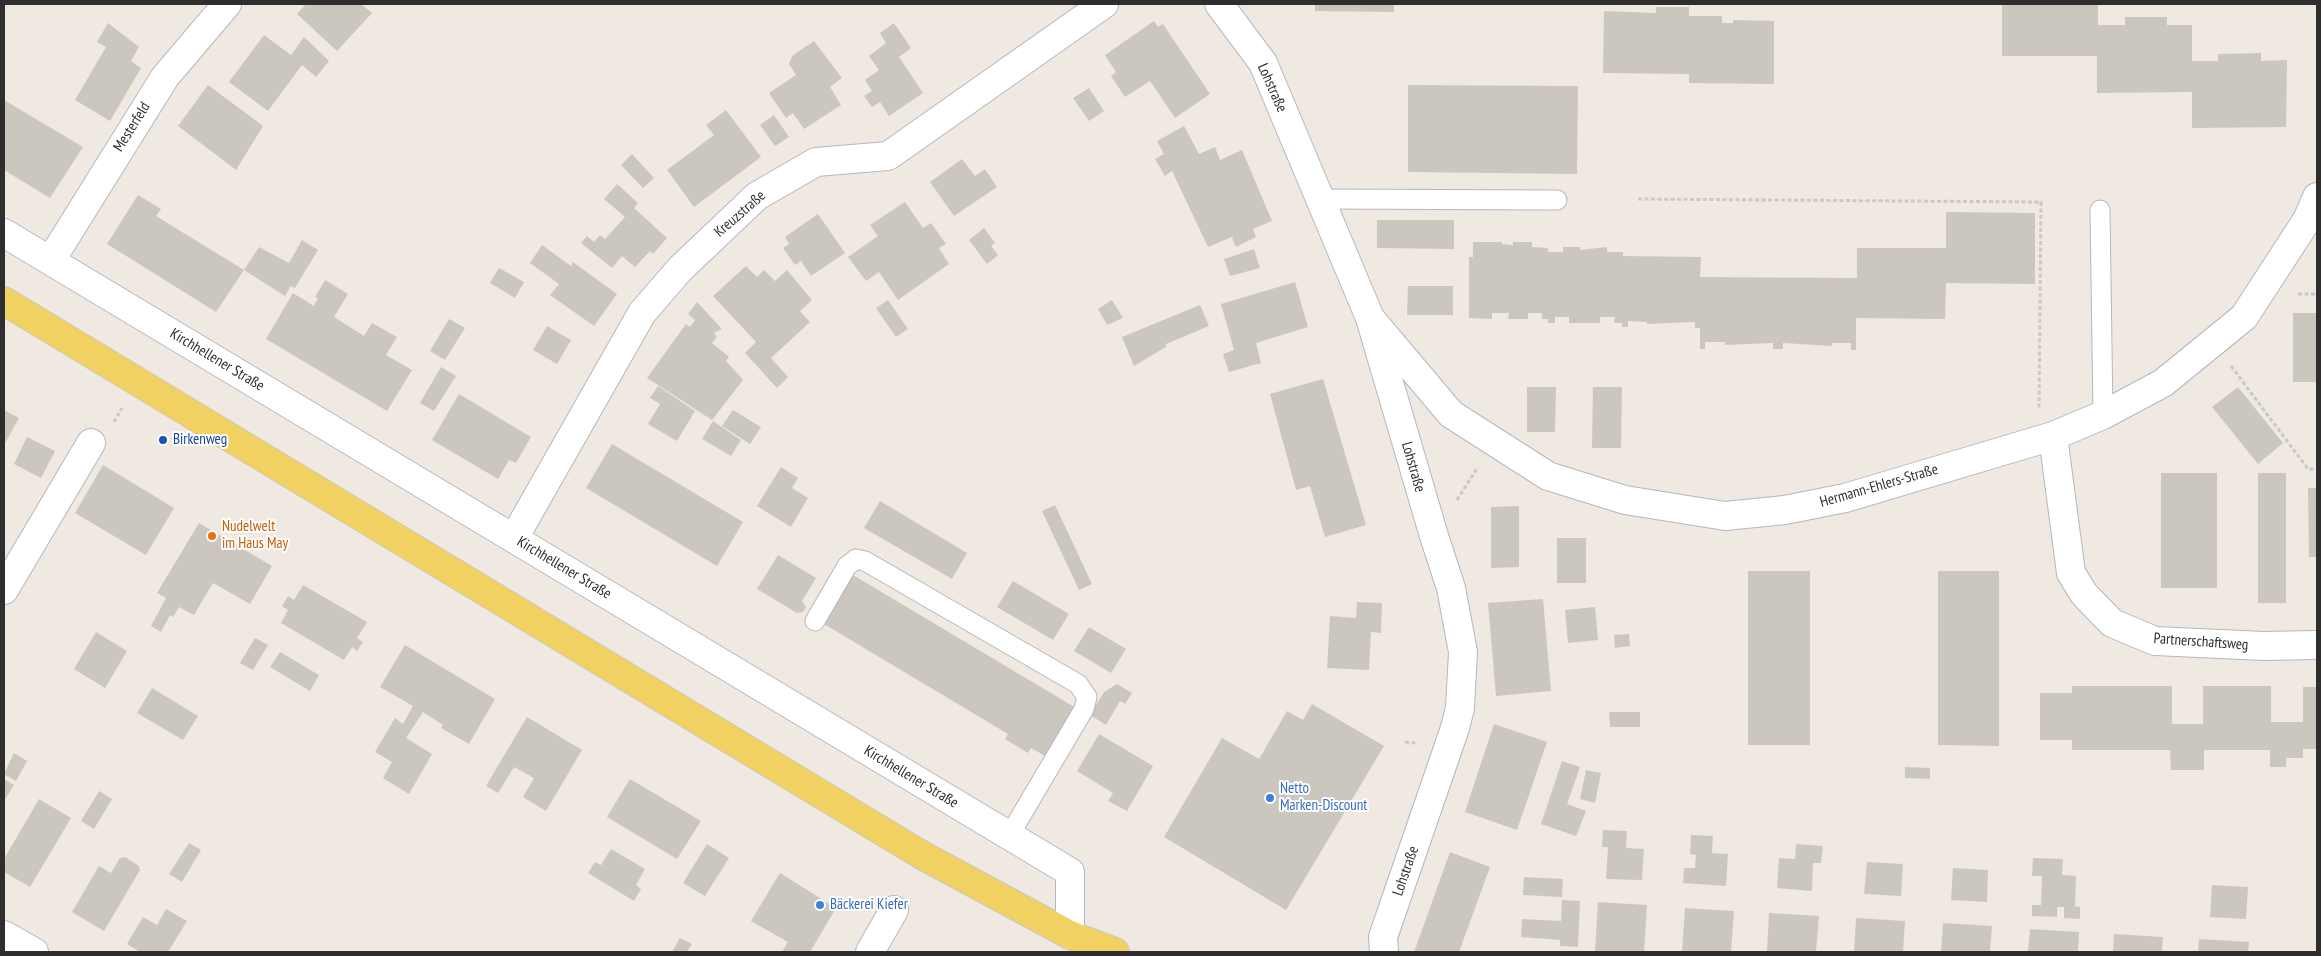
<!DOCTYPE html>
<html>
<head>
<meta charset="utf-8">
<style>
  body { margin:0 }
  #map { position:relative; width:2321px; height:956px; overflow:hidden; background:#efe9e1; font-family:"PT Sans Narrow",sans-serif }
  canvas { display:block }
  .frame { position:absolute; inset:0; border:5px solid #2e2e2e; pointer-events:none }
</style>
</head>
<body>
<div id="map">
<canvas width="2321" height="956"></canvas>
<div class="frame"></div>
</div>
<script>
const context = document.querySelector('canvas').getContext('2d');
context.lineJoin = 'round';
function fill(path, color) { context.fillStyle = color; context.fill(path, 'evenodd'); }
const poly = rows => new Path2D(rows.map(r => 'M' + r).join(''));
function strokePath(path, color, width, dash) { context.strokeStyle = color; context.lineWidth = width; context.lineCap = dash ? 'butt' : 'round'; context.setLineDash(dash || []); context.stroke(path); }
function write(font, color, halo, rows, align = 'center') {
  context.font = font + ' "PT Sans Narrow",sans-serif'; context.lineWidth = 4; context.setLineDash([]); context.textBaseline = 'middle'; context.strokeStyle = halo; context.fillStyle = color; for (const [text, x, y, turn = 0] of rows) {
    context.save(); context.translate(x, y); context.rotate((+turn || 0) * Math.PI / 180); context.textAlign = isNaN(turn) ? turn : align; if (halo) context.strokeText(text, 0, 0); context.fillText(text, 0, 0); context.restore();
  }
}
fill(poly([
  [306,4,361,4,372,13,337,51,297,14],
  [1315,4,1394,4,1394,12,1315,11],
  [2002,4,2098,4,2098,25,2125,25,2125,17,2167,17,2167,25,2192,25,2192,61,2218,61,2218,54,2261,53,2261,61,2287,60,2286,127,2192,128,2192,92,2097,93,2097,56,2002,56],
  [1656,7,1689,7,1689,16,1722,16,1722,23,1733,23,1733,20,1774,21,1774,84,1689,83,1689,74,1603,73,1604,11,1656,13],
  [1154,21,1158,27,1163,24,1210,94,1175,118,1150,81,1125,97,1111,76,1116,72,1105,55],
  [108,23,139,47,131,61,141,68,110,121,75,100,106,47,97,42],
  [894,23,911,48,899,57,923,93,889,116,880,102,872,107,864,96,872,91,865,80,879,70,869,56,886,43,880,33],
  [264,35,291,55,304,37,329,61,316,77,302,65,268,111,229,82],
  [814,41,842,78,830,87,841,105,804,129,793,113,786,118,769,93,796,75,789,64,792,56],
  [208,85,263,126,236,170,178,126],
  [1408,85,1578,86,1577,174,1408,172],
  [1089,88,1104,111,1089,121,1073,98],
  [4,100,83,147,50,198,4,170],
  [726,110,761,157,694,207,667,170,714,135,706,125],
  [774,115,789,137,775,146,760,125],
  [1184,126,1199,154,1215,147,1220,160,1242,150,1272,221,1253,229,1256,237,1236,247,1232,238,1234,236,1208,247,1172,171,1165,176,1155,159,1164,154,1157,141],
  [632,154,654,178,643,188,621,165],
  [962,159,975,176,985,169,997,187,954,216,930,182],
  [617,184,638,203,634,208,667,238,653,254,650,251,635,267,622,256,612,268,581,243,587,236,594,242,600,235,605,239,625,217,604,199],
  [138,195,161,209,156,216,244,270,216,312,107,244],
  [905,202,923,228,931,223,946,244,939,248,949,264,898,300,879,272,866,281,848,257,878,236,870,225],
  [1946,212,2035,213,2035,284,1946,283,1945,319,1856,318,1856,350,1851,350,1851,343,1832,343,1832,346,1783,343,1783,349,1773,349,1773,343,1725,345,1725,342,1705,342,1705,349,1700,349,1700,328,1695,328,1695,322,1647,324,1647,322,1628,321,1628,327,1622,327,1622,323,1614,323,1615,317,1600,317,1600,323,1569,323,1569,317,1555,317,1555,323,1548,323,1548,319,1542,319,1542,313,1528,313,1528,319,1508,319,1509,313,1492,313,1492,319,1469,318,1469,257,1473,257,1473,242,1502,242,1502,244,1513,245,1513,242,1532,242,1532,247,1548,248,1548,252,1563,252,1563,247,1580,247,1580,250,1607,247,1607,252,1623,252,1623,256,1701,257,1700,277,1857,278,1857,248,1946,248],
  [818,214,845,253,811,276,801,261,795,265,783,248,789,244,785,237],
  [1377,220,1454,220,1454,249,1377,248],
  [984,228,995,243,991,246,998,255,987,264,969,240],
  [302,240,318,250,295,288,291,286,285,296,244,270,259,247,289,263],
  [542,245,571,266,573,262,617,294,594,326,550,295,559,284,530,263],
  [1254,249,1260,268,1230,276,1224,259],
  [746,266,757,277,764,270,775,281,787,270,812,300,800,311,810,322,771,358,788,377,777,388,745,353,756,342,713,296],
  [499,268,524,282,515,298,490,283],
  [325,280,348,294,334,317,364,336,372,323,397,337,386,355,412,370,387,411,266,339,293,293,314,306,318,298,315,297],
  [1295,282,1308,327,1256,343,1261,363,1229,372,1223,354,1234,350,1221,304],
  [1408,286,1453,286,1453,315,1407,315],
  [888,300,908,329,896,337,876,308],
  [1112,300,1123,318,1107,325,1098,309],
  [697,302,722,329,714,333,717,337,712,343,729,357,726,361,743,380,712,420,647,378,686,324,690,327,695,320,688,314],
  [1200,305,1209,326,1166,344,1166,347,1134,366,1122,337],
  [2293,313,2317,313,2317,382,2293,382],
  [449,319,465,328,445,360,430,351],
  [547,326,571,340,557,364,533,350],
  [441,367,456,376,434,411,420,403],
  [1323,379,1366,525,1325,537,1310,486,1296,490,1270,394],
  [658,386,695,411,677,441,648,424,660,404,650,398],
  [1527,387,1556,387,1555,432,1527,432],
  [1593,387,1622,387,1621,448,1592,448],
  [2238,387,2283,443,2258,464,2212,407],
  [459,394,531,437,516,463,509,460,498,479,432,440],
  [4,410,19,418,4,445],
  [733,410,761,427,750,444,722,426],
  [713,421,741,440,731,456,702,439],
  [27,437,55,451,41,478,14,464],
  [612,444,743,522,717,566,586,488],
  [103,465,174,508,146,555,75,513],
  [781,467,798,478,792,488,808,498,791,527,757,506],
  [2161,473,2217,473,2217,588,2161,588],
  [2258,473,2286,473,2286,603,2258,603],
  [2308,488,2317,488,2317,557,2309,557],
  [880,501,967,553,952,579,864,528],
  [1055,505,1092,584,1079,590,1042,511],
  [1519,506,1519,567,1491,568,1491,507],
  [199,523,272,566,250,604,213,583,194,615,179,607,173,617,170,615,161,632,151,626,166,598,157,593],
  [1557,538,1586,538,1586,583,1557,583],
  [778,555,816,578,802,601,806,607,803,612,797,613,757,589],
  [1748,571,1810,571,1810,745,1748,745],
  [1938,571,1999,571,1999,746,1938,745],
  [853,575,1076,708,1047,757,1031,748,1028,753,1005,739,1008,734,824,624],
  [1013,581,1069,614,1053,640,997,607],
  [303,585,367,622,357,638,363,642,357,651,352,647,344,660,281,623,288,610,282,606,288,596,294,600],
  [1543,599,1551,691,1496,696,1488,603],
  [1357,602,1382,603,1381,633,1371,632,1369,670,1327,668,1330,616,1356,618],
  [1595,607,1598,640,1568,643,1565,610],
  [1089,627,1126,649,1111,673,1074,651],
  [96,632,127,651,105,688,74,669],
  [1629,634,1630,646,1615,648,1614,635],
  [255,638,268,645,253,670,240,663],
  [405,645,495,699,469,744,441,728,443,725,423,712,406,738,432,754,409,794,383,778,392,762,375,752,395,718,403,724,413,706,380,687],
  [280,652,319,675,310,691,270,667],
  [1117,684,1132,693,1125,704,1120,701,1106,725,1090,715,1104,692],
  [2072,686,2172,686,2172,724,2203,724,2203,686,2271,686,2271,722,2303,722,2303,687,2317,687,2317,749,2303,749,2303,758,2287,758,2287,751,2286,767,2270,767,2270,750,2204,750,2204,770,2171,770,2170,750,2072,750,2072,740,2040,740,2040,693,2072,693],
  [152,688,198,716,183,740,137,713],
  [1312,704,1384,746,1286,910,1164,837,1222,738,1259,759,1287,711,1303,720],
  [1609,712,1640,712,1640,727,1610,727],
  [527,717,582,750,546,811,523,797,534,778,514,767,498,793,486,786],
  [1494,724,1547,742,1517,830,1465,812],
  [1099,734,1153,766,1127,811,1108,801,1113,793,1077,771],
  [14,753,27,761,16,781,4,774],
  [1562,761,1580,767,1567,804,1586,811,1576,836,1541,824],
  [1905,767,1930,768,1930,779,1905,778],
  [1586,770,1601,773,1595,803,1580,799],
  [4,779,14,785,4,801],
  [630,779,701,821,677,859,607,817],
  [99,791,112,799,94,829,81,821],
  [39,799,71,818,30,887,4,872,4,859],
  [1603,830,1627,831,1626,848,1644,849,1642,880,1606,879,1608,847,1602,847],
  [1691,835,1713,836,1712,853,1728,854,1726,886,1683,883,1684,868,1695,868,1696,855,1690,854],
  [189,843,201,850,182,882,169,874],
  [707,844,729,858,705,896,683,883],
  [1796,844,1823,846,1821,863,1813,863,1812,891,1777,888,1779,858,1795,859],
  [611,849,645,869,636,885,641,889,634,901,588,873,595,862,601,865],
  [1450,852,1490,867,1459,952,1414,952],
  [125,857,139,866,140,870,104,931,72,912,99,866,111,873,120,858],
  [2033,858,2063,859,2062,875,2076,876,2075,906,2080,907,2080,919,2064,918,2064,907,2057,907,2057,917,2032,916,2032,905,2041,905,2042,876,2032,876],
  [1867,862,1903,864,1901,896,1864,894],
  [1953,868,1988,870,1987,902,1951,900],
  [780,873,836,908,810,952,782,952,788,942,751,921],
  [1524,877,1563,879,1562,897,1523,895],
  [2212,885,2248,887,2246,919,2210,917],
  [1562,900,1580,901,1578,947,1560,946,1560,940,1521,937,1522,919,1561,921],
  [1598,902,1647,905,1644,952,1595,952],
  [1685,908,1734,911,1731,952,1682,952],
  [166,909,187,921,168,952,140,952,127,944,143,917,157,925],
  [1769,913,1819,916,1816,952,1767,952],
  [1856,918,1905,921,1903,952,1854,952],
  [1943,923,1992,926,1990,952,1941,952],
  [2030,929,2079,932,2078,952,2028,952],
  [2114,934,2163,937,2162,952,2113,952],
  [680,938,692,944,687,952,672,952],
  [2199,939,2249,942,2248,952,2198,952]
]), '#cbc7bf');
const lane = poly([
  [1320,199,1557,200],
  [2100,210,2103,415],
  [815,621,847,566,856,559,865,561,1078,684,1087,697,1084,709,1009,836]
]);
const street = poly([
  [1219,4,1263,63,1370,318,1434,536,1451,588,1463,652,1460,708,1455,728,1383,937,1384,952],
  [4,233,1070,872,1070,935],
  [51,260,165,77,227,4],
  [1370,318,1451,414,1548,476,1625,500,1725,516,1785,510,1845,498,2053,436,2103,415,2163,383,2244,317,2307,220,2317,197],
  [2053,436,2071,573,2084,594,2112,623,2155,641,2264,646,2317,645],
  [514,538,642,313,680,269,757,196,816,162,888,156,1104,4],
  [4,590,91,443],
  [4,935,34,952],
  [870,952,894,910]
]);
const primary = poly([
  [4,301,920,854,1070,935,1115,952]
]);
strokePath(lane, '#b4b7c1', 21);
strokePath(street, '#b4b7c1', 30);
strokePath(primary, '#c9c9c9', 30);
strokePath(poly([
  [1638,199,2041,202,2039,409],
  [2298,294,2317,294],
  [2231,366,2308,469,2317,469],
  [114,422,122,408],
  [1457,500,1478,467],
  [1405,742,1414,743,1416,741]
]), '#c9c9c9', 3, [4, 2.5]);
strokePath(lane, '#fff', 19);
strokePath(street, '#fff', 28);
strokePath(primary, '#f2d163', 28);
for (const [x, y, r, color] of [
  [163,440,5,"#1a4fb4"],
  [212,536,5,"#e8710a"],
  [1270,798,5,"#3f7fe0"],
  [820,905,5,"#3f7fe0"]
]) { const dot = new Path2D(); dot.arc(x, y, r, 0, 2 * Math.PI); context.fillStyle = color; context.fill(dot); strokePath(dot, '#fff', 2); }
write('15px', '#2e2e2e', '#fff', [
  ["Lohstraße",1272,88,66],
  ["Mesterfeld",132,127,-58],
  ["Kreuzstraße",740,214,-41],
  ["Kirchhellener Straße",217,360,31],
  ["Lohstraße",1413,467,74],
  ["Hermann-Ehlers-Straße",1879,486,-16],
  ["Kirchhellener Straße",564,568,31],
  ["Partnerschaftsweg",2201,642,4],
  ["Kirchhellener Straße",911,777,31],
  ["Lohstraße",1406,871,-71]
]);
write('15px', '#164399', '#fff', [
  ["Birkenweg",173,440]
], 'left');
write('15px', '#c56008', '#fff', [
  ["Nudelwelt",222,527],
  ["im Haus May",222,544]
], 'left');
write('15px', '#366cbe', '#fff', [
  ["Netto",1280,789],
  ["Marken-Discount",1280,806],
  ["Bäckerei Kiefer",830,905]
], 'left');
</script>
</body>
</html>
